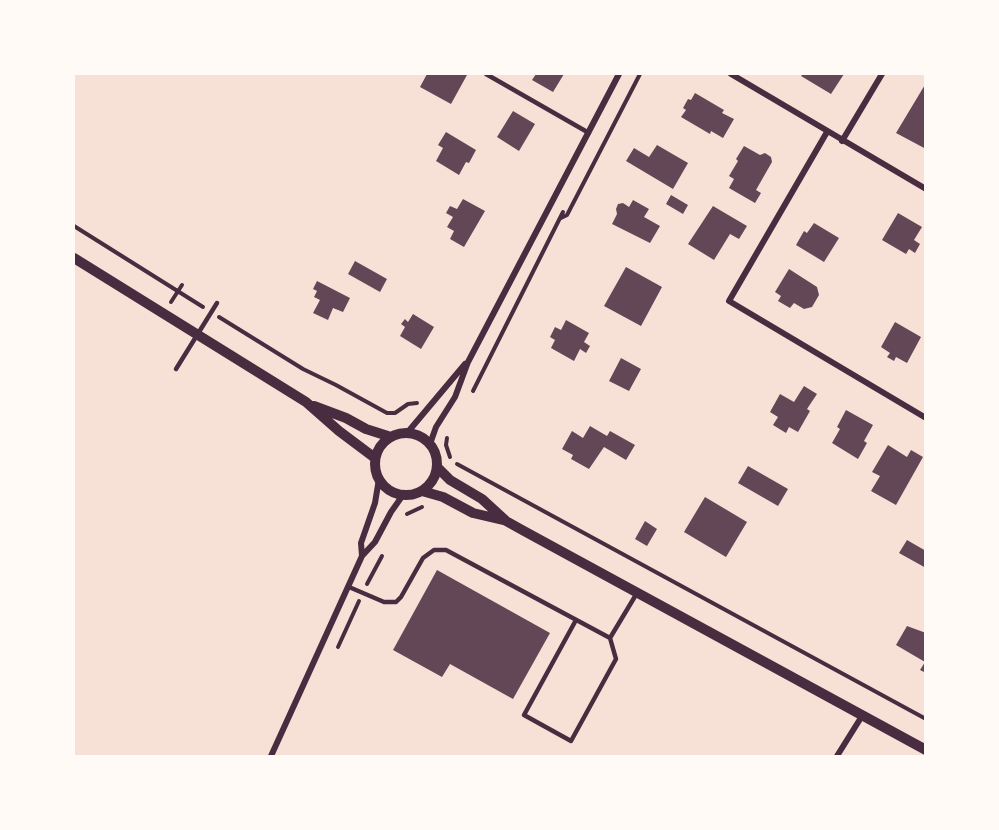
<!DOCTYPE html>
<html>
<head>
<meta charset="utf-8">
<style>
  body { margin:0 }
  #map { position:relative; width:999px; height:830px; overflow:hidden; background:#f7e1d7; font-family:"DejaVu Sans",sans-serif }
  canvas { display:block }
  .frame { position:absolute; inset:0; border:75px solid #fffaf5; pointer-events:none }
</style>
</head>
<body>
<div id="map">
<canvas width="999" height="830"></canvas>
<div class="frame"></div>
</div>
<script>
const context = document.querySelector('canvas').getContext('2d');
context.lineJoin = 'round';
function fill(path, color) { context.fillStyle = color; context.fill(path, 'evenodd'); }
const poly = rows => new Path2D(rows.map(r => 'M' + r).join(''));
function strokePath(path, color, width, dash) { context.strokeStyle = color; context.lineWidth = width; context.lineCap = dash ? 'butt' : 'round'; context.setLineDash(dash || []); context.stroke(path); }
fill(poly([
  [427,74,464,74,467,75,451,104,420,87],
  [536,74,564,74,553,92,532,80],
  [803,74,844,74,831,94,801,76],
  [926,83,926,149,896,133],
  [695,93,724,110,722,113,734,119,723,138,711,131,710,134,681,117,686,110,683,108,688,99,691,100],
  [513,111,535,124,519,151,497,137],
  [446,132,476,150,469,163,466,162,459,175,436,161,443,148,438,145],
  [657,145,688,163,673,189,626,161,634,148,649,157],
  [744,146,760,155,765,153,771,157,772,162,756,190,761,193,755,203,729,188,734,179,729,176,738,161,736,159],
  [671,195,688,205,683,214,666,204],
  [463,199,485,211,464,247,450,239,454,231,447,227,453,217,446,213,450,206,457,209],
  [633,200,649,209,644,217,660,226,650,243,612,224,617,214,616,209,618,204,623,203,629,207],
  [713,206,747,226,739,239,730,234,714,260,688,244],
  [898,213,922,227,914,240,920,244,915,253,909,249,906,254,882,240],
  [814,223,839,238,824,262,796,245,804,231,807,233],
  [355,261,387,279,380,292,348,274],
  [626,267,662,287,641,326,604,306],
  [789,269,817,287,819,295,812,307,804,309,794,303,790,308,778,301,781,296,775,292],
  [317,281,350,298,343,312,333,308,328,320,313,313,320,300,314,297,317,291,313,289],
  [413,314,434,327,421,349,400,336,405,327,401,324,405,319,408,322],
  [566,320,589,333,584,342,590,346,586,353,580,349,574,361,551,348,555,340,550,337,555,327,561,330],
  [895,322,921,337,907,363,896,357,894,361,887,357,890,353,881,347],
  [621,358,641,369,629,391,609,381],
  [804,386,817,394,807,409,810,411,798,432,789,427,786,433,773,425,778,417,770,412,780,394,794,402],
  [846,410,873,425,864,441,867,443,858,459,832,443,840,429,837,427],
  [590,426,607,436,610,431,635,445,626,460,604,447,589,469,571,459,573,455,562,449,572,431,583,438],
  [888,445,907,457,911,450,923,457,896,505,871,491,880,476,872,472],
  [748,466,788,489,778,506,738,483],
  [705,497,747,522,726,557,684,532],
  [645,521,657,529,647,546,635,539],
  [907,540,926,551,926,568,899,553],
  [437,570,550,633,513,699,450,664,442,677,393,650],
  [907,626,926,633,926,673,920,670,925,662,896,645]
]), '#644757');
strokePath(poly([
  [561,218,567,215,640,74],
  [74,226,203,307],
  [171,302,182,285],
  [219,317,303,369,336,385,387,413,395,413,408,404,417,403],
  [473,391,563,212],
  [447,438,446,445,450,457],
  [457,464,926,719],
  [407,514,422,507],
  [367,584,382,556],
  [338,647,359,601]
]), '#4a2c40', 4);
strokePath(poly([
  [486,74,589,133],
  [176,369,217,303],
  [349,587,384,602,396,602,401,597,423,558,434,550,446,550,610,638],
  [576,620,524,715,571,741,616,659,610,638,637,593]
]), '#4a2c40', 4.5);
strokePath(poly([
  [731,74,926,189],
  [827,132,729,301,926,418],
  [842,141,882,74],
  [407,433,465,364],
  [430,444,436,427,455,397,468,362,619,74],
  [362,556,361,543,375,503,379,479],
  [271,756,362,556,375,542,391,512,403,495],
  [837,756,862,716]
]), '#4a2c40', 6);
strokePath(poly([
  [74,258,306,402,339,431,375,458],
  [314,406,346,418,366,429,391,437],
  '375 464a31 31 0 1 1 62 0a31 31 0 1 1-62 0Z',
  [437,467,450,480,482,499,506,521,524,531,926,750],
  [422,491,443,497,473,513,503,520]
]), '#4a2c40', 10);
</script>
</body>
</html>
